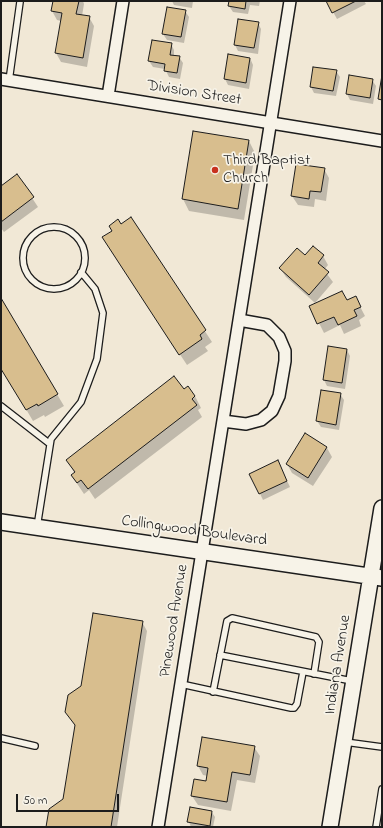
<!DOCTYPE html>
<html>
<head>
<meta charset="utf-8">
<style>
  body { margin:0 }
  #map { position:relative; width:383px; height:828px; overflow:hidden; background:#f1e8d6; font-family:"Indie Flower",sans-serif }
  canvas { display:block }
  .frame { position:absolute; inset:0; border:2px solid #1c1c1c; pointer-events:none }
  .scale { position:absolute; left:16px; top:794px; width:103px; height:18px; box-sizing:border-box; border:2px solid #1c1c1c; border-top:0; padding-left:5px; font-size:12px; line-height:14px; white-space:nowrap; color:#1c1c1c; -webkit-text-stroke:3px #f7f3e8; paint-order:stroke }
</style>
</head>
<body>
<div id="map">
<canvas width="383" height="828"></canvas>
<div class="frame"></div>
<div class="scale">50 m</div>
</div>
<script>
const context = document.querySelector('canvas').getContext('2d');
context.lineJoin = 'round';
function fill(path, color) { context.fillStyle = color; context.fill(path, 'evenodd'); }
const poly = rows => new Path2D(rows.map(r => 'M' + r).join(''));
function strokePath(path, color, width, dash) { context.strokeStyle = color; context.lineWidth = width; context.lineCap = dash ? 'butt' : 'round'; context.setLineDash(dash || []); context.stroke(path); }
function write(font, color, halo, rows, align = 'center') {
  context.font = font + ' "Indie Flower",sans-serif'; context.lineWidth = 3.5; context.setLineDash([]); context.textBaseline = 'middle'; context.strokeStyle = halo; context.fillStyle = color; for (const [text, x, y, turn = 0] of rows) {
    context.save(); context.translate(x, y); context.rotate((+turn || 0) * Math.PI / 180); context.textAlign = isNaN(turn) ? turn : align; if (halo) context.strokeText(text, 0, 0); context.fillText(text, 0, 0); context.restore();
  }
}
fill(poly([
  [54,1,83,1,84,4,82,16,89,17,94,26,87,67,61,62,56,53,61,21,57,20,52,11],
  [172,1,193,1,192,8,174,5],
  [230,1,260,1,259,6,250,5,248,14,233,12,229,6],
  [327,1,364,1,366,4,337,19],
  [185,11,189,17,184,43,167,40,163,34],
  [258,23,261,29,258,54,238,51,235,45],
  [171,44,174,50,174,56,179,57,183,63,180,79,169,77,165,69,153,67,149,61],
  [229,55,250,58,253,65,249,89,228,85,225,79],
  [336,71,340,77,336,96,314,93,311,87],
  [372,80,376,86,373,104,350,100,347,94],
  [194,132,249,141,255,153,244,220,189,211,183,199],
  [324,169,329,178,326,201,315,199,314,207,298,205,292,196],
  [17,175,38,207,4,232,1,228,1,187],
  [131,218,212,342,205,347,208,351,187,365,103,238],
  [305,256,323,256,328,265,324,270,333,282,315,303,286,277,280,268],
  [355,297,365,316,359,320,361,326,344,334,340,325,324,333,311,307,347,301],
  [1,300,64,406,45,417,44,415,33,421,1,367],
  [329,347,347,350,350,356,345,389,327,386,324,380],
  [184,390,195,396,201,408,198,410,202,417,95,499,89,490,84,494,72,476,75,474,67,460],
  [340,394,344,400,339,430,321,427,317,421],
  [306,434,327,448,332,457,313,486,292,473,287,464],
  [281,468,290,487,263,500,251,475],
  [142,622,147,631,117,827,47,827,64,799,75,726,66,712,82,687],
  [254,747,260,756,255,783,237,780,231,811,198,805,192,796,207,782,208,776,203,775,198,766],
  [211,811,215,817,213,827,191,827,189,822]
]), '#0003');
const building = poly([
  [53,1,79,1,76,14,90,16,83,58,55,53,62,13,51,11,53,1],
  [229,1,246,1,245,9,228,6,229,1],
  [326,1,356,1,332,13,326,1],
  [167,7,186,10,181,37,162,34,167,7],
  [238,19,259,22,254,48,234,45,238,19],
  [152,40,172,43,170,55,180,56,177,73,164,71,165,64,148,61,152,40],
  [228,54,250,58,246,83,224,79,228,54],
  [313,67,337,70,333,91,310,87,313,67],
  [349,75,373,79,370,98,346,94,349,75],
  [382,75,382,100,378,99,382,75],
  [193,131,249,140,238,209,182,199,193,131],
  [296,164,325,168,321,192,310,191,309,199,291,196,296,164],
  [17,174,34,197,1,222,1,186,17,174],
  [131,217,206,330,200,335,202,339,179,355,102,237,112,231,109,226,118,219,121,224,131,217],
  [313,246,324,255,318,263,329,272,309,295,279,268,297,248,305,255,313,246],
  [342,291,347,300,356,296,361,307,354,310,357,316,338,325,334,317,317,324,309,306,342,291],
  [1,298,58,394,38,406,37,404,26,410,1,369,1,298],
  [328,346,347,349,342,383,323,380,328,346],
  [174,376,184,389,188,386,195,396,192,399,197,405,88,489,81,480,77,483,71,475,75,472,66,460,174,376],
  [321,390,341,393,336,425,316,421,321,390],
  [305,433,327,447,308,478,286,464,305,433],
  [278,460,287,481,259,494,249,474,278,460],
  [93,613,143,621,111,827,46,827,49,809,63,799,75,725,65,712,68,695,81,686,93,613],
  [202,737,255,746,250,775,232,772,227,802,191,796,194,779,206,781,208,768,197,766,202,737],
  [190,807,212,811,210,826,187,822,190,807]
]);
fill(building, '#d8be8e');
strokePath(building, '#1c1c1c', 1);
const lane = poly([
  [9,81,20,2],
  '23 258a31 31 0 1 1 62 0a31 31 0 1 1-62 0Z',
  [1,406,50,444],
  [37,527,51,439,81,402,97,359,103,313,95,289,81,272],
  [220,655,352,681],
  [181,684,291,708,294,708,297,704,303,672],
  [213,692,227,621,232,618,316,637,319,642,314,674],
  [1,738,35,746],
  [345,742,382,747],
  [376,827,382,789]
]);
const street = poly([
  [1,79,382,141],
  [108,96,123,1],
  [223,421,246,424,261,420,272,411,279,396,285,361,285,351,279,337,267,325,239,320],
  [158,827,290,1]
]);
const secondary = poly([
  [1,522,382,578],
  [330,827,382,508]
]);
strokePath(lane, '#1c1c1c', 8);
strokePath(street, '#1c1c1c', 14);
strokePath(secondary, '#1c1c1c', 18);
strokePath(lane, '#f7f3e8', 5.5);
strokePath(street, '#f7f3e8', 11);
strokePath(secondary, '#f7f3e8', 15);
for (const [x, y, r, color] of [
  [215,170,4,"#c8321e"]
]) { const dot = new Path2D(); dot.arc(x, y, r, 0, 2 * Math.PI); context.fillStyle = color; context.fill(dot); strokePath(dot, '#f7f3e8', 1.5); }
write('16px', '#1c1c1c', '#f7f3e8', [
  ["Division Street",194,94,9],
  ["Collingwood Boulevard",194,532,8],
  ["Pinewood Avenue",175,621,-81],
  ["Indiana Avenue",339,665,-81]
]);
write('16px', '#1c1c1c', '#f7f3e8', [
  ["Third Baptist",223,161],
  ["Church",223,179]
], 'left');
</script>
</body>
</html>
